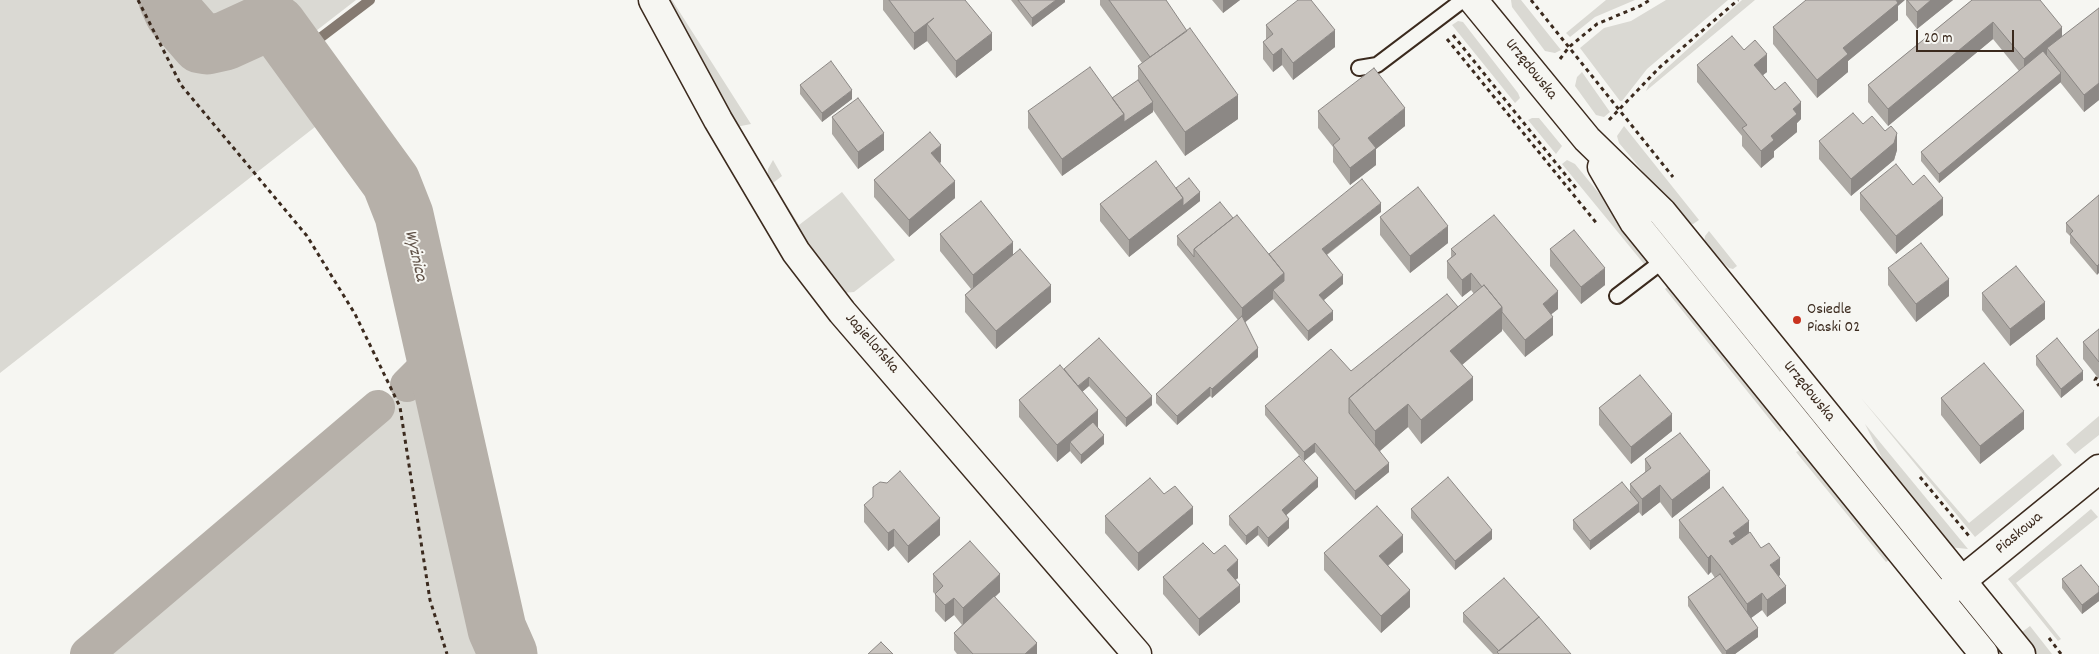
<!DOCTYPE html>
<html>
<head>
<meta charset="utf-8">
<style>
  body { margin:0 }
  #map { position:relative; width:2099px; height:654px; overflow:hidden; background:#f6f6f2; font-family:Dekko,sans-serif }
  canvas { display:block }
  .scale { position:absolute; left:1916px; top:30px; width:98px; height:22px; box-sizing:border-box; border:2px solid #3b2a1e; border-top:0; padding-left:6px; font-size:15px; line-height:18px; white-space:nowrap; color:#3b2a1e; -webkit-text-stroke:4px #f6f6f2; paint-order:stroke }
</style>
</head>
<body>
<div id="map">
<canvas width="2099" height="654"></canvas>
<div class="scale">20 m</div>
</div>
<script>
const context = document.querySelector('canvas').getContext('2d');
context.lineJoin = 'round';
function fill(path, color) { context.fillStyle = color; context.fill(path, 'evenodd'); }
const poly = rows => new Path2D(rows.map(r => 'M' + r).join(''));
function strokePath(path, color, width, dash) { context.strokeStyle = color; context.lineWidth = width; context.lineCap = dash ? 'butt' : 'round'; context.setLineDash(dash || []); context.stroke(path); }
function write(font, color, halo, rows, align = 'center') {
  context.font = font + ' Dekko,sans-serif'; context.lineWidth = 4; context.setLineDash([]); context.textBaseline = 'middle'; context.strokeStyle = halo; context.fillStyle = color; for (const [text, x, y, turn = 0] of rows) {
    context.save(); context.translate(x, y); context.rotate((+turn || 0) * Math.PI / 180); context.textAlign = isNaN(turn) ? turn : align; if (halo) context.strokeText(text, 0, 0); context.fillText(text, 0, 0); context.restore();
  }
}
fill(poly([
  [0,0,356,0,303,41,347,102,0,373],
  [666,0,672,0,751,124,736,127],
  [1511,0,1521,0,1561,50,1555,53,1545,51,1512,7],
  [1606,0,1635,0,1595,17,1570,37,1566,33],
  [1666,0,1728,0,1647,69,1622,101,1620,101,1580,48,1604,28,1631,21],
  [1742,0,1755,0,1646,91,1649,84],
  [1458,21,1463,22,1518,93,1520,98,1515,103,1452,25],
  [1582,72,1610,112,1604,117,1596,115,1575,86,1577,77],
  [1532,118,1539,118,1562,146,1556,154,1528,120],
  [1624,126,1699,220,1693,224,1686,223,1619,143,1617,136],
  [773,160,782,176,773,183,799,225,842,192,895,260,854,292,842,293,827,275,767,184,768,169],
  [1567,160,1575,164,1648,253,1649,259,1644,264,1562,164],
  [1709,231,1737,266,1733,269,1729,268,1704,245,1705,236],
  [1670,285,1785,425,1780,432,1665,289],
  [428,363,490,643,494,654,87,654,378,407,407,385],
  [1861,398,1969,523,2053,454,2062,465,1975,537],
  [2099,416,2099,435,2075,454,2066,444],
  [1865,424,1968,549,1948,547,1893,480],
  [1800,450,1805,450,1890,553,1889,560,1886,562,1796,452],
  [2091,509,2098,517,2016,583,2061,639,2058,641,2008,579],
  [2030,626,2052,654,2034,654,2018,635]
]), '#dad9d3');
strokePath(poly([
  [299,54,370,0]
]), '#857a71', 10);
strokePath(poly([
  [407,385,436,356],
  [87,654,378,407]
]), '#b6b0a9', 34);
strokePath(poly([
  [168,0,174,13,201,44,207,45,225,41,269,21,277,25,391,182,404,215,497,629,508,654]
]), '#b6b0a9', 59);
const service = poly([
  [1359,68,1377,65,1463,0],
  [1617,296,1668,257]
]);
const minor = poly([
  [653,0,718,120,796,252,842,312,1137,654],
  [1943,596,2099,469]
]);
const tertiary = poly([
  [1473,0,1587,139,1662,212,2021,654],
  [1602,167,1634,222,1984,654]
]);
strokePath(service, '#3b2a1e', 18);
strokePath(minor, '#3b2a1e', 31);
strokePath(tertiary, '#3b2a1e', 31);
strokePath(poly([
  [138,0,181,85,307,236,355,314,400,407,430,600,447,654],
  [1531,0,1673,177],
  [1453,35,1576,188],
  [1447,39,1598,225],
  [1560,59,1569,47,1597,24,1640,6,1650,0],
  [1609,120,1660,67,1738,0],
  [2097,377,2095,380,2099,386],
  [1920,477,1969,536],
  [2049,638,2061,654]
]), '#3b2a1e', 3, [4, 4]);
strokePath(service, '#f6f6f2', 14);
strokePath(minor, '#f6f6f2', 28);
strokePath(tertiary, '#f6f6f2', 28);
fill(poly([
  [883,0,965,0,992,50,956,78,927,41,914,50,883,10],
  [1011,0,1065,0,1065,2,1032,27],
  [1100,0,1166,0,1238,119,1185,156,1153,110,1153,112,1062,176,1028,128,1028,111,1112,98,1138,80,1138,66,1142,63,1100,5],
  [1212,0,1240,0,1223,13],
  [1906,0,1953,0,1917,29,1906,15],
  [1972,0,2062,37,2099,8,2099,100,2084,112,2060,82,1939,183,1921,161,1921,152,2019,71,1993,39,1888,126,1868,102,1868,85],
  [1898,6,1898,20,1848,61,1848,72,1817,98,1773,44,1773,27],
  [1266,25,1335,47,1293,80,1282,65,1273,72,1263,59,1263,42,1266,40],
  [1744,50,1767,72,1763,75,1775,90,1801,119,1797,123,1797,132,1774,151,1774,157,1761,168,1742,146,1742,136,1697,82,1697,65],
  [800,85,852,99,822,122,800,94],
  [1318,111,1405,126,1376,149,1376,165,1350,185,1333,162,1333,147,1318,128],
  [832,117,884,150,858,169,832,134],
  [1863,124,1897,150,1894,160,1851,196,1819,159,1819,141],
  [941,162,940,163,955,198,909,237,874,197,874,180],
  [1913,185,1943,215,1896,254,1860,210,1860,193],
  [1176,188,1200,201,1129,257,1100,221,1100,204],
  [2099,195,2097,275,2070,243,2070,236,2066,232,2066,223],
  [1381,212,1327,255,1343,284,1324,300,1333,320,1308,341,1273,299,1245,322,1258,357,1212,398,1210,396,1177,425,1156,403,1156,394,1238,320,1177,245,1177,236,1233,218,1269,254],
  [1380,217,1448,243,1410,273,1380,235],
  [940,234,1013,254,1051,302,996,349,965,312,965,295,971,289,940,251],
  [1451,249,1558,309,1551,314,1553,335,1525,357,1502,329,1502,331,1462,365,1473,400,1421,444,1408,427,1380,451,1389,472,1355,500,1315,452,1304,461,1265,415,1265,406,1351,371,1458,307,1474,294,1471,290,1462,297,1447,278,1447,261,1451,257],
  [1550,249,1605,285,1581,304,1550,266],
  [1888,268,1949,296,1916,322,1888,285],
  [1982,293,2045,319,2010,346,1982,310],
  [2099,329,2099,379,2083,359,2083,342],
  [1099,338,1152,405,1126,427,1089,386,1082,392,1098,427,1097,427,1104,444,1081,464,1070,451,1057,462,1019,417,1019,400,1064,369],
  [2036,356,2083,380,2061,398,2036,365],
  [1941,398,2024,429,1980,464,1941,415],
  [1599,408,1672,431,1631,464,1599,425],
  [1645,459,1710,488,1672,518,1660,502,1642,516,1639,512,1590,550,1573,529,1573,520,1630,492,1630,484,1645,472],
  [1318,487,1286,515,1289,528,1268,547,1258,535,1246,545,1229,525,1229,516],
  [1164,494,1193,524,1138,571,1105,533,1105,516],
  [864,505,940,535,908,563,894,546,888,551,864,522],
  [1411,509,1492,539,1455,570,1411,518],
  [1679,520,1749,533,1780,575,1779,576,1786,603,1767,617,1762,610,1751,618,1758,637,1735,654,1722,654,1688,606,1688,597,1715,578,1711,572,1708,575,1679,538],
  [1403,552,1388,566,1410,607,1381,633,1324,570,1324,553],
  [1214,554,1238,578,1235,580,1240,602,1199,636,1163,594,1163,577],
  [933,574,1000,592,995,597,1037,654,957,654,954,650,954,633,962,625,954,615,945,622,935,611,935,594,933,592],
  [2062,579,2099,592,2099,601,2082,614,2062,588],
  [1463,613,1571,654,1493,654,1463,622]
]), '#aca8a3');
fill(poly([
  [1056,0,1065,0,1065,2,1032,27,1032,18],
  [1223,0,1240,0,1223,13],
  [1891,0,1905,0,1898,6,1898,20,1848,61,1848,72,1817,98,1817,80,1843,48],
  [1931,0,1953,0,1917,29,1917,12],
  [934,18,927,24,927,41,914,50,914,33],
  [1993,22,1993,39,1888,126,1888,109],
  [2062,27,2062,44,2047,48,2047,56,2024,76,2024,59],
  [1335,30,1335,47,1293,80,1293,63],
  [992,33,992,50,956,78,956,61],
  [1282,48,1282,65,1273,72,1273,55],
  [1767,54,1767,72,1754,82,1754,65],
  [2061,73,2061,82,1939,183,1939,174],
  [2099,83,2099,100,2084,112,2084,95],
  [852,90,852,99,822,122,822,113],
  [1238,95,1238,119,1185,156,1185,132],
  [1153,102,1153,112,1062,176,1062,159,1124,114],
  [1801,102,1801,119,1797,123,1797,132,1774,151,1774,157,1761,168,1761,151,1771,136,1793,109],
  [1405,108,1405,126,1376,149,1376,165,1350,185,1350,168,1368,138],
  [884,133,884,150,858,169,858,152],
  [1897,133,1897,150,1894,160,1851,196,1851,179],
  [941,145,941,162,931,170,931,153],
  [955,181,955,198,909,237,909,220],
  [1200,192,1200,201,1129,257,1129,240,1183,198],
  [1943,198,1943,215,1896,254,1896,236],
  [1381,203,1381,212,1322,258,1322,249],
  [1448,226,1448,243,1410,273,1410,256],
  [1013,242,1013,260,973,292,973,275],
  [2099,264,2099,273,2097,275,2097,266],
  [1605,268,1605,285,1581,304,1581,287],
  [1284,273,1284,290,1273,290,1273,299,1242,325,1242,308],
  [1471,273,1471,290,1462,297,1462,280],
  [1343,275,1343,284,1319,304,1319,295],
  [1949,279,1949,296,1916,322,1916,304],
  [1051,285,1051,302,996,349,996,331],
  [1558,291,1558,309,1543,321,1543,304],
  [2045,302,2045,319,2010,346,2010,329],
  [1502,307,1502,331,1450,375,1450,351],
  [1333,311,1333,320,1308,341,1308,331],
  [1553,317,1553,335,1525,357,1525,340],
  [1258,348,1258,357,1212,398,1212,389],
  [2083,371,2083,380,2061,398,2061,389],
  [1089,377,1089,386,1074,399,1074,390],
  [1473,377,1473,400,1421,444,1421,420],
  [1210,387,1210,396,1177,425,1177,416],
  [1152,396,1152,405,1126,427,1126,418],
  [1408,404,1408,427,1375,455,1375,431],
  [1098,410,1098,427,1074,447,1070,442,1070,451,1057,462,1057,445],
  [2024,411,2024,429,1980,464,1980,446],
  [1672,414,1672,431,1631,464,1631,447],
  [1104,435,1104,444,1081,464,1081,455],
  [1315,443,1315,452,1304,461,1304,452],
  [1389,463,1389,472,1355,500,1355,491],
  [1710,471,1710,488,1672,518,1672,500],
  [1318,478,1318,487,1282,519,1282,510],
  [1660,485,1660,502,1642,516,1642,499],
  [1639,503,1639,512,1590,550,1590,541],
  [1193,507,1193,524,1138,571,1138,553],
  [940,518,940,535,908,563,908,546],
  [1289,519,1289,528,1268,547,1268,538],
  [1749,521,1749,538,1736,554,1729,541,1733,533],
  [1258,526,1258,535,1246,545,1246,536],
  [894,529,894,546,888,551,888,533],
  [1492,530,1492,539,1455,570,1455,561],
  [1403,535,1403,552,1379,573,1379,556],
  [1711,555,1711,572,1708,575,1708,558],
  [1780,558,1780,575,1770,582,1770,565],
  [1238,560,1238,578,1227,587,1227,570],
  [1000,574,1000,592,963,625,963,608],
  [1240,585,1240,602,1199,636,1199,619],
  [1786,586,1786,603,1767,617,1767,600],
  [1410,590,1410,607,1381,633,1381,616],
  [2099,592,2099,601,2082,614,2082,605],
  [1762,593,1762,610,1747,621,1747,604],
  [954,598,954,615,945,622,945,605],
  [1758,628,1758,637,1735,654,1726,654,1726,651],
  [1037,643,1037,654,1025,654]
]), '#8c8885');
const building = poly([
  [889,0,965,0,992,33,956,61,927,24,934,18,914,33,889,0],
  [1018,0,1056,0,1032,18,1018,0],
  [1109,0,1166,0,1187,31,1150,57,1109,0],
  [1298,0,1311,0,1335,30,1293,63,1282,48,1273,55,1263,42,1273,34,1266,25,1298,0],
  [1806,0,1896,0,1898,3,1843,48,1848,54,1817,80,1773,27,1806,0],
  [1907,0,1931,0,1917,12,1907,0],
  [1972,0,2040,0,2062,27,2024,59,1993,22,1888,109,1868,85,1972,0],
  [2099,8,2099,83,2084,95,2047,48,2099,8],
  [1190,28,1238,95,1185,132,1138,66,1190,28],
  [1732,36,1744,50,1755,40,1767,54,1754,65,1775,90,1785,82,1801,102,1793,109,1797,114,1771,136,1774,140,1761,151,1742,128,1747,125,1697,65,1732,36],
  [2043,51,2061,73,1939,174,1921,152,2043,51],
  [831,61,852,90,822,113,800,85,831,61],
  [1090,67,1124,114,1062,159,1028,111,1090,67],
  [1374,68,1405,108,1368,138,1376,148,1350,168,1333,145,1340,139,1318,111,1374,68],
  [1138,80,1153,102,1124,122,1124,114,1112,98,1138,80],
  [858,98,884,133,858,152,832,117,858,98],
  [1853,113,1863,124,1872,116,1885,131,1891,126,1897,133,1894,143,1851,179,1819,141,1853,113],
  [930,132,941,145,931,153,955,181,909,220,874,180,930,132],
  [1156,161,1183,198,1129,240,1100,204,1156,161],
  [1896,164,1913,185,1924,175,1943,198,1896,236,1860,193,1896,164],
  [1189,178,1200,192,1183,206,1183,198,1176,188,1189,178],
  [1362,179,1381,203,1322,249,1343,275,1319,295,1333,311,1308,331,1273,290,1284,281,1284,273,1269,254,1362,179],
  [1418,187,1448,226,1410,256,1380,217,1418,187],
  [2099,195,2099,264,2097,266,2070,234,2073,231,2066,223,2099,195],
  [981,201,1013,242,973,275,940,234,981,201],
  [1220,202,1233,218,1194,249,1194,257,1177,236,1220,202],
  [1237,215,1284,273,1242,308,1194,249,1237,215],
  [1494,215,1558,291,1543,304,1553,317,1525,340,1502,312,1502,307,1484,285,1482,287,1471,273,1462,280,1447,261,1456,254,1451,249,1494,215],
  [1574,230,1605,268,1581,287,1550,249,1574,230],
  [1921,243,1949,279,1916,304,1888,268,1921,243],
  [1020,249,1051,285,996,331,965,295,1020,249],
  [2016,266,2045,302,2010,329,1982,293,2016,266],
  [1484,285,1502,307,1450,351,1473,377,1421,420,1408,404,1375,431,1349,398,1484,285],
  [1447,294,1458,307,1349,398,1349,413,1389,463,1355,491,1315,443,1304,452,1265,406,1331,349,1351,371,1447,294],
  [1242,316,1258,348,1212,389,1210,387,1177,416,1156,394,1242,316],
  [2099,329,2099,362,2083,342,2099,329],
  [1099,338,1152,396,1126,418,1089,377,1078,386,1064,369,1099,338],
  [2057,338,2083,371,2061,389,2036,356,2057,338],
  [1984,363,2024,411,1980,446,1941,398,1984,363],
  [1060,365,1098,410,1057,445,1019,400,1060,365],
  [1640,375,1672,414,1631,447,1599,408,1640,375],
  [1093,422,1104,435,1081,455,1070,442,1093,422],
  [1680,433,1710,471,1672,500,1660,485,1642,499,1630,484,1651,468,1645,459,1680,433],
  [1299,456,1318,478,1282,510,1289,519,1268,538,1258,526,1246,536,1229,516,1299,456],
  [900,471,940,518,908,546,894,529,888,533,864,505,873,497,873,487,880,482,887,483,900,471],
  [1448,477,1492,530,1455,561,1411,509,1448,477],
  [1150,478,1164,494,1175,486,1193,507,1138,553,1105,516,1150,478],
  [1622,482,1639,503,1590,541,1573,520,1622,482],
  [1723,487,1749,521,1733,533,1736,537,1729,541,1732,545,1750,532,1761,548,1769,543,1780,558,1770,565,1786,586,1767,600,1762,593,1747,604,1720,566,1711,555,1708,558,1679,520,1723,487],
  [1377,506,1403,535,1379,556,1410,590,1381,616,1324,553,1377,506],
  [970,541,1000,574,963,608,954,598,945,605,935,594,943,586,933,574,970,541],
  [1203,543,1214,554,1225,545,1238,560,1227,570,1240,585,1199,619,1163,577,1203,543],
  [2081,565,2099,587,2099,592,2082,605,2062,579,2081,565],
  [1720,574,1758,628,1726,651,1688,597,1720,574],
  [1504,578,1539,617,1499,651,1463,613,1504,578],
  [994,596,1037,643,1025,654,973,654,954,633,994,596],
  [1539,617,1571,654,1499,654,1497,652,1539,617],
  [881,642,893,654,868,654,881,642]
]);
fill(building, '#c8c3be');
strokePath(building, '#8c8885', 1);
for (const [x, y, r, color] of [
  [1797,320,5,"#c8321e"]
]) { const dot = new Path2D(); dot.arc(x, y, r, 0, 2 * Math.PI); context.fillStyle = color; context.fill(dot); strokePath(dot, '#f6f6f2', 2); }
write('16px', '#3b2a1e', '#f6f6f2', [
  ["Urzędowska",1530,70,51],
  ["Jagiellońska",871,344,49],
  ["Urzędowska",1808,392,51],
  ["Piaskowa",2020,534,-40]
]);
write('16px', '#3b2a1e', '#f6f6f2', [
  ["Osiedle",1807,311],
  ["Piaski 02",1807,329]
], 'left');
write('italic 18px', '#605248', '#f6f6f2', [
  ["Wyżnica",414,256,77]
]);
</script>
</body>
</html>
